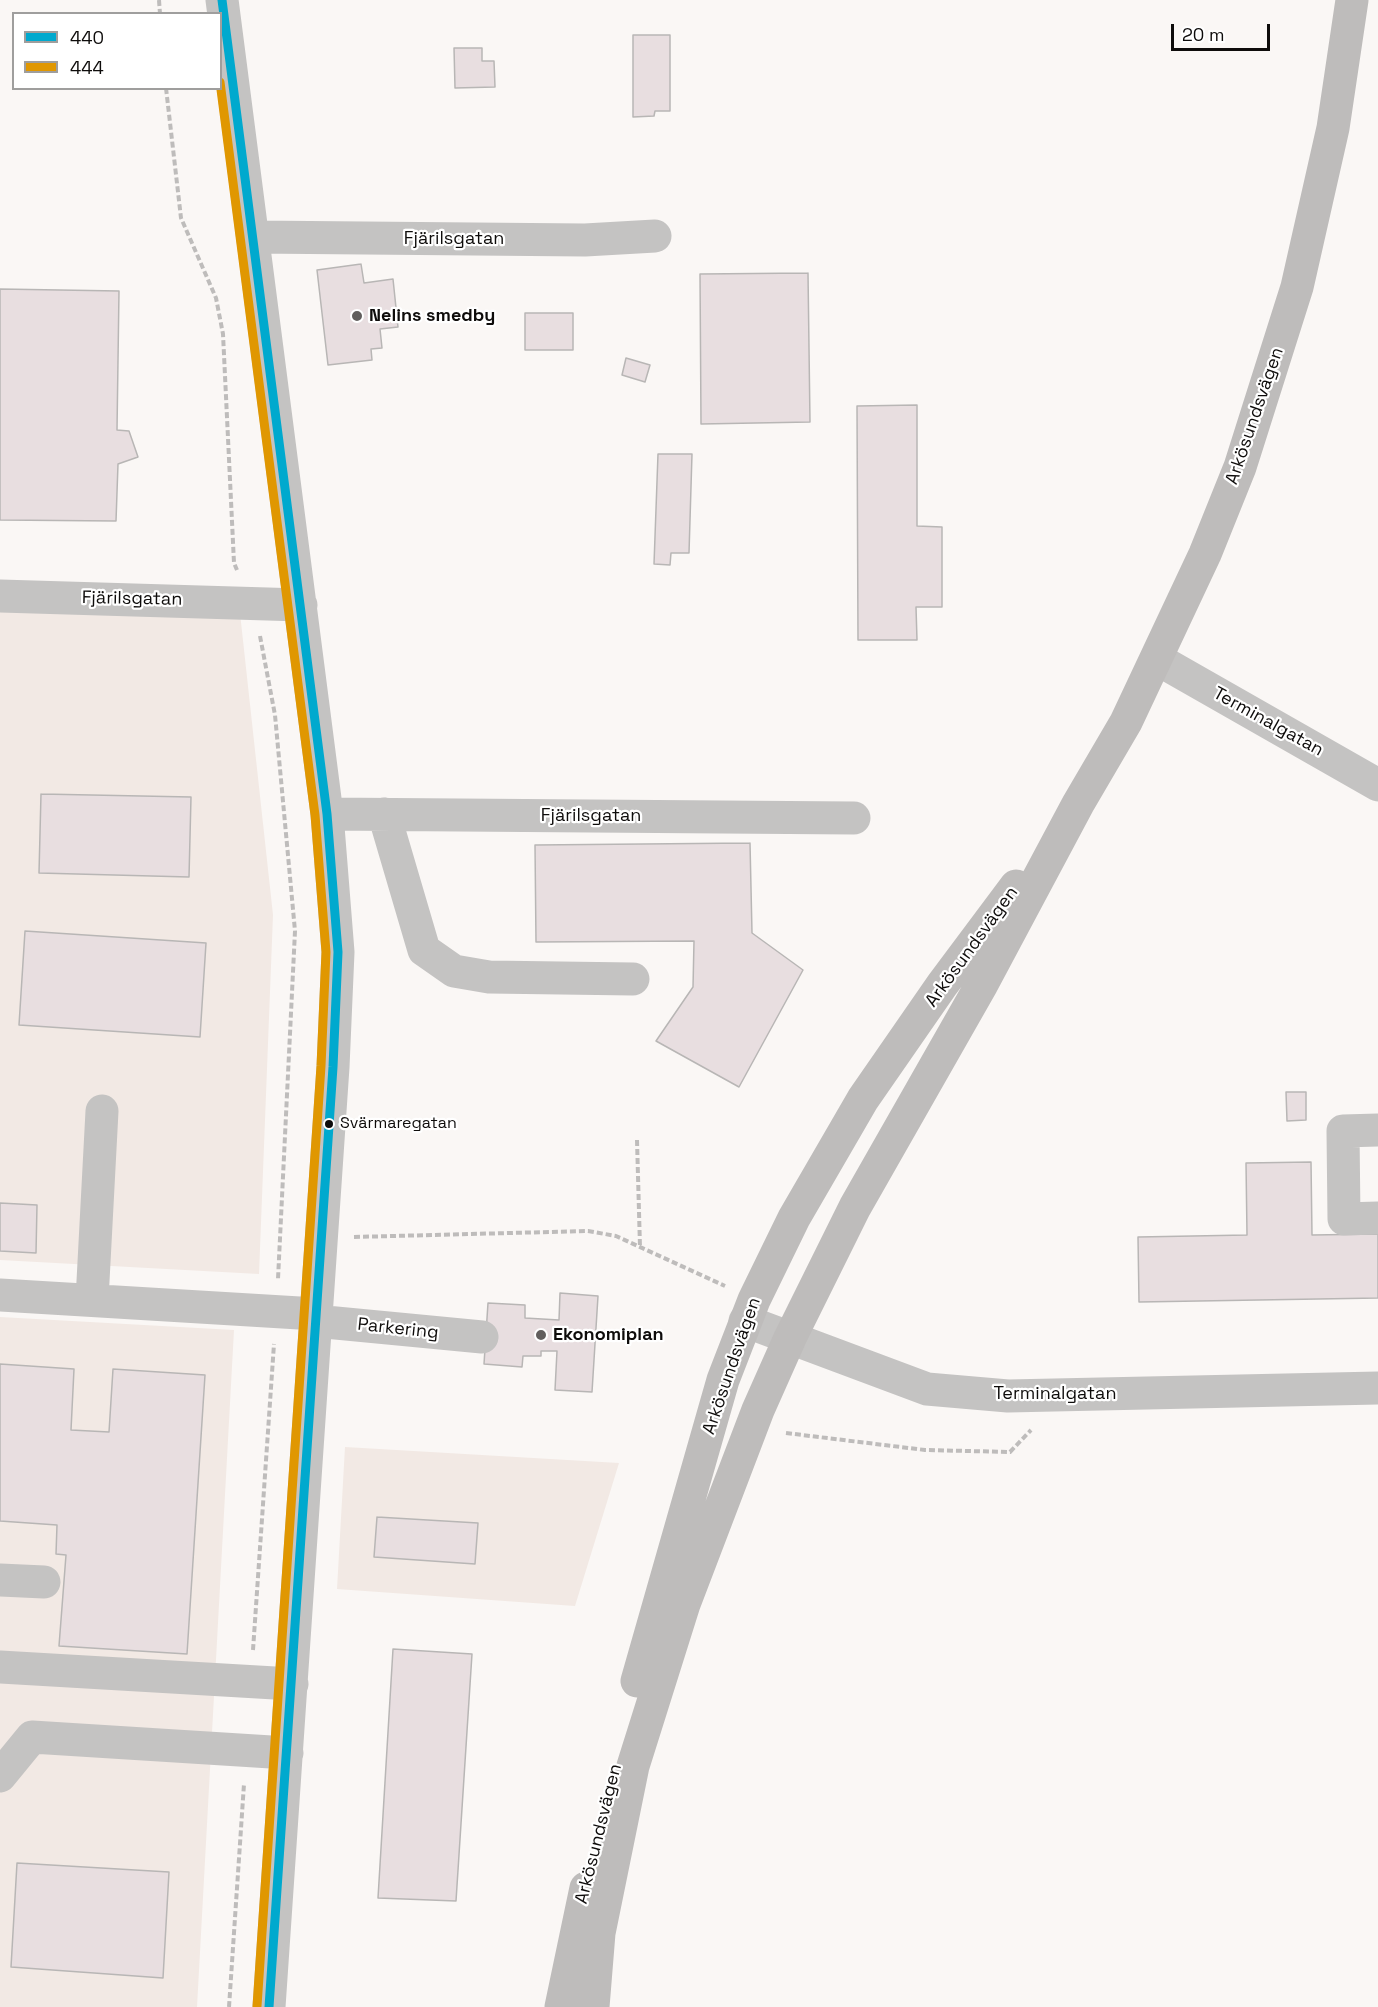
<!DOCTYPE html>
<html>
<head>
<meta charset="utf-8">
<style>
  body { margin:0 }
  #map { position:relative; width:1378px; height:2007px; overflow:hidden; background:#faf7f5; font-family:"Space Grotesk",sans-serif }
  canvas { display:block }
  .legend { position:absolute; left:12px; top:12px; width:210px; height:78px; box-sizing:border-box; background:#fff; border:2px solid #9f9e9d; margin:0; padding:8px 10px; list-style:none; font-size:18px; color:#0e0c0b }
  .legend li { display:flex; align-items:center; gap:12px; height:30px }
  .legend b { width:30px; border:2px solid #9f9e9d }
  .scale { position:absolute; left:1171px; top:24px; width:99px; height:27px; box-sizing:border-box; border:3px solid #0e0c0b; border-top:0; padding-left:8px; font-size:18px; line-height:21px; white-space:nowrap; color:#0e0c0b; -webkit-text-stroke:4px #fff; paint-order:stroke }
</style>
</head>
<body>
<div id="map">
<canvas width="1378" height="2007"></canvas>
<ul class="legend">
<li><b style="height:8px;background:#00a9ce"></b>440</li>
<li><b style="height:8px;background:#e09701"></b>444</li>
</ul>
<div class="scale">20 m</div>
</div>
<script>
const context = document.querySelector('canvas').getContext('2d');
context.lineJoin = 'round';
function fill(path, color) { context.fillStyle = color; context.fill(path, 'evenodd'); }
const poly = rows => new Path2D(rows.map(r => 'M' + r).join(''));
function strokePath(path, color, width, dash) { context.strokeStyle = color; context.lineWidth = width; context.lineCap = dash ? 'butt' : 'round'; context.setLineDash(dash || []); context.stroke(path); }
function write(font, color, halo, rows, align = 'center') {
  context.font = font + ' "Space Grotesk",sans-serif'; context.lineWidth = 4.5; context.setLineDash([]); context.textBaseline = 'middle'; context.strokeStyle = halo; context.fillStyle = color; for (const [text, x, y, turn = 0] of rows) {
    context.save(); context.translate(x, y); context.rotate((+turn || 0) * Math.PI / 180); context.textAlign = isNaN(turn) ? turn : align; if (halo) context.strokeText(text, 0, 0); context.fillText(text, 0, 0); context.restore();
  }
}
fill(poly([
  [0,610,240,613,273,915,259,1274,0,1260],
  [0,1317,234,1330,197,2007,0,2007],
  [345,1447,619,1463,575,1606,337,1589]
]), '#f2e9e4');
const building = poly([
  [633,35,670,35,670,111,655,111,654,116,633,117,633,35],
  [454,48,482,48,482,61,494,61,495,87,455,88,454,48],
  [361,264,364,283,393,279,398,327,380,329,382,348,371,349,372,360,328,365,317,270,361,264],
  [808,273,810,422,701,424,700,274,808,273],
  [0,289,119,291,117,430,129,431,138,457,118,464,116,521,0,520,0,289],
  [525,313,573,313,573,350,525,350,525,313],
  [626,358,650,365,645,382,622,375,626,358],
  [917,405,917,526,942,527,942,607,916,607,917,640,858,640,857,406,917,405],
  [658,454,692,454,689,553,671,553,670,565,654,564,658,454],
  [41,794,191,797,189,877,39,873,41,794],
  [750,843,752,933,803,970,739,1087,656,1041,693,987,694,941,536,942,535,845,750,843],
  [25,931,206,943,200,1037,19,1025,25,931],
  [1286,1092,1306,1092,1306,1120,1287,1121,1286,1092],
  [1311,1162,1312,1235,1378,1234,1378,1298,1139,1302,1138,1237,1247,1235,1246,1163,1311,1162],
  [0,1203,37,1205,36,1253,0,1251,0,1203],
  [560,1293,598,1296,592,1392,555,1390,557,1351,541,1351,541,1356,523,1356,522,1367,484,1364,488,1303,525,1305,525,1318,559,1320,560,1293],
  [0,1364,74,1369,71,1430,109,1432,113,1369,205,1375,187,1654,59,1646,66,1555,56,1554,57,1525,0,1521,0,1364],
  [377,1517,478,1523,475,1564,374,1557,377,1517],
  [393,1649,472,1654,456,1901,378,1898,393,1649],
  [17,1863,169,1872,163,1978,11,1967,17,1863]
]);
fill(building, '#e8dee0');
strokePath(building, '#b8b6b5', 1.5);
strokePath(poly([
  [159,0,160,14],
  [166,88,181,218,216,298,223,334,234,563,237,570],
  [260,636,275,715,295,931,278,1279],
  [637,1140,640,1247],
  [354,1237,588,1231,616,1236,725,1286],
  [786,1433,925,1450,1010,1452,1031,1430],
  [253,1650,274,1344],
  [229,2007,244,1784]
]), '#bebcbb', 4, [6, 3]);
strokePath(poly([
  [222,0,327,814,338,952,333,1067,269,2007],
  [254,237,585,240,655,236],
  [0,596,301,605],
  [1157,659,1378,785],
  [327,814,854,818],
  [384,814,424,950,454,971,489,977,633,979],
  [1378,1130,1343,1131,1344,1219,1378,1218],
  [0,1295,316,1314],
  [92,1300,102,1111],
  [315,1321,482,1337],
  [745,1321,927,1389,1008,1396,1378,1388],
  [0,1580,44,1582],
  [0,1667,292,1684],
  [0,1776,32,1737,287,1753]
]), '#c4c3c2', 33);
strokePath(poly([
  [637,1681,723,1380,754,1300,794,1218,863,1099,942,985,1016,886],
  [561,2007,586,1888],
  [593,2007,599,1933,633,1766,684,1604,758,1410,790,1338,855,1207,982,984,1078,804,1126,722,1205,554,1240,467,1297,287,1333,128,1352,0]
]), '#bebcbb', 33);
strokePath(poly([
  [222,0,327,814,338,952,333,1067,269,2007]
]), '#00a9ce', 9);
strokePath(poly([
  [220,82,315,815,326,952,321,1066,257,2006]
]), '#e09701', 9);
for (const [x, y, r, color] of [
  [357,316,6,"#615e5d"],
  [329,1124,5,"#0e0c0b"],
  [541,1335,6,"#615e5d"]
]) { const dot = new Path2D(); dot.arc(x, y, r, 0, 2 * Math.PI); context.fillStyle = color; context.fill(dot); strokePath(dot, '#fff', 2); }
write('16px', '#0e0c0b', '#fff', [
  ["Svärmaregatan",340,1124]
], 'left');
write('18px', '#0e0c0b', '#fff', [
  ["Fjärilsgatan",454,239],
  ["Arkösundsvägen",1255,416,-71],
  ["Fjärilsgatan",132,599,1],
  ["Terminalgatan",1268,722,29],
  ["Fjärilsgatan",591,816],
  ["Arkösundsvägen",972,947,-54],
  ["Parkering",398,1329,6],
  ["Arkösundsvägen",732,1366,-71],
  ["Terminalgatan",1055,1394],
  ["Arkösundsvägen",599,1834,-76]
]);
write('bold 18px', '#0e0c0b', '#fff', [
  ["Nelins smedby",369,316],
  ["Ekonomiplan",553,1335]
], 'left');
</script>
</body>
</html>
